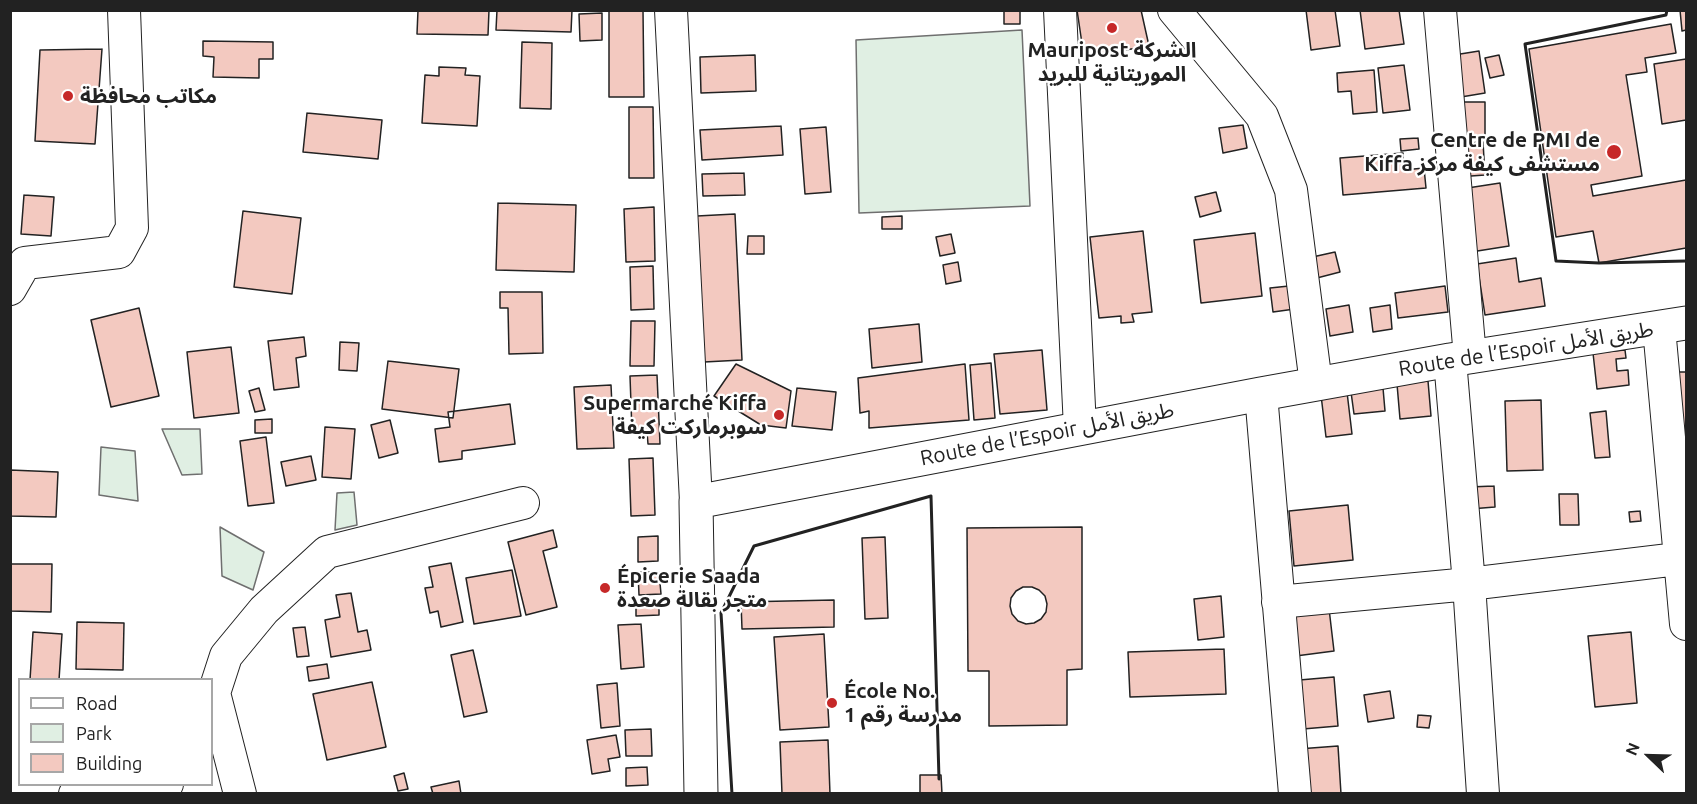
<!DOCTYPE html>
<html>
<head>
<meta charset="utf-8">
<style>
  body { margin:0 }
  #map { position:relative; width:1697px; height:804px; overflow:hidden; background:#fff; font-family:Ubuntu,sans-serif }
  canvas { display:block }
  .frame { position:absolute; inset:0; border:12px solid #222; pointer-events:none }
  .legend { position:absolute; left:18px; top:678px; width:195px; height:108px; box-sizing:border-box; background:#fff; border:2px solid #a7a7a7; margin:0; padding:8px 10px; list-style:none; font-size:18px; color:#222 }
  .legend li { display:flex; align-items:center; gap:12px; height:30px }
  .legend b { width:30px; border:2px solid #a7a7a7 }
  .north { position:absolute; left:1619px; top:726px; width:60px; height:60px; -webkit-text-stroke:4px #fff; paint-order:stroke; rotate:293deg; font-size:16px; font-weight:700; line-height:24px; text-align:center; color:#222 }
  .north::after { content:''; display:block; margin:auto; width:21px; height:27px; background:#222; clip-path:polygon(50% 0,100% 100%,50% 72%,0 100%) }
</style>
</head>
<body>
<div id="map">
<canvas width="1697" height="804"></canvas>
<div class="frame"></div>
<ul class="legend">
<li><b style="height:8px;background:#fff"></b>Road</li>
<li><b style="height:16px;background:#e0efe3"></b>Park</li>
<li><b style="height:16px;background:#f3c9c0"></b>Building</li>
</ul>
<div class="north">N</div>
</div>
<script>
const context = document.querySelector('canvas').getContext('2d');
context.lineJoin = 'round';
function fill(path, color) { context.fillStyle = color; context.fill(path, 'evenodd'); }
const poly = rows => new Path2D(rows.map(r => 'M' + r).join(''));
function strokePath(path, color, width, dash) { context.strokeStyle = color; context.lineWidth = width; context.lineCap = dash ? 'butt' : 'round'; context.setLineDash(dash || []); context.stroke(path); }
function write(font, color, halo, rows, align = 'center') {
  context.font = font + ' Ubuntu,"Noto Sans Arabic",sans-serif'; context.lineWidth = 4.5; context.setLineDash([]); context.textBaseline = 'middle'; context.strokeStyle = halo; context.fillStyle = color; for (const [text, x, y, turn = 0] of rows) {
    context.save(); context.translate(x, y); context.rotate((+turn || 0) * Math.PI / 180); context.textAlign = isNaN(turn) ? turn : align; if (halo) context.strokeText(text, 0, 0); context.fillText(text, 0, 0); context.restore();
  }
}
const green = poly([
  [1022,30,1030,206,859,213,856,40,1022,30],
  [162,429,200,429,202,474,182,475,162,429],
  [101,447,135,451,138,501,99,495,101,447],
  [354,492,357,525,335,530,337,493,354,492],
  [220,527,264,552,253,590,222,576,220,527]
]);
fill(green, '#e0efe3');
strokePath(green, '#6f6f6f', 1.5);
const building = poly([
  [418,10,489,10,488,35,417,34,418,10],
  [497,10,572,10,571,32,496,30,497,10],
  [609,10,643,10,644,97,609,97,609,10],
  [1004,10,1020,10,1020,24,1004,24,1004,10],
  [1077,10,1141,10,1149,46,1084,57,1077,10],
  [1306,10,1335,10,1340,46,1311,50,1306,10],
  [1360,10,1399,10,1404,44,1365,49,1360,10],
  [1680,10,1686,10,1686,30,1682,31,1680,10],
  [602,13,602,40,580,41,579,14,602,13],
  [1671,24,1676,53,1645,58,1647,72,1626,75,1642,176,1591,185,1593,196,1686,180,1686,248,1599,263,1593,231,1556,237,1529,49,1671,24],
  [203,41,273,42,273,59,259,59,259,78,213,77,214,57,203,56,203,41],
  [522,42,552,43,551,109,520,108,522,42],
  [102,49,95,144,35,141,40,50,102,49],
  [1479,51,1485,93,1461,97,1454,55,1479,51],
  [755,55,756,91,701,93,700,57,755,55],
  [1499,55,1504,75,1490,78,1485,58,1499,55],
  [1686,59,1686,120,1662,124,1654,64,1686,59],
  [1404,65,1410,110,1383,113,1378,68,1404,65],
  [439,67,466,68,465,75,480,76,477,126,422,123,425,75,439,76,439,67],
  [1374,70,1377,112,1353,114,1351,91,1338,92,1337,73,1374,70],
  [1462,102,1485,102,1485,136,1463,137,1462,102],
  [629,107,653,107,654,178,629,178,629,107],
  [307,113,382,120,378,159,303,152,307,113],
  [1243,125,1247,148,1223,153,1219,128,1243,125],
  [781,126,783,155,702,160,700,130,781,126],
  [826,127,831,192,805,194,800,129,826,127],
  [1418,138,1419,149,1401,151,1400,139,1418,138],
  [1483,142,1485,175,1457,177,1455,144,1483,142],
  [1403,153,1404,170,1424,168,1426,188,1343,195,1340,158,1403,153],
  [744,173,745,195,703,196,702,174,744,173],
  [1500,183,1509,246,1471,252,1461,189,1500,183],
  [1216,192,1221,211,1200,217,1195,197,1216,192],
  [24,195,54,197,51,236,21,234,24,195],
  [498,203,576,205,574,272,496,270,498,203],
  [654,207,655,261,626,262,624,209,654,207],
  [243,211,301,218,292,294,234,287,243,211],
  [735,214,742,360,704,362,697,216,735,214],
  [902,216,902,229,882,229,882,217,902,216],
  [1143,231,1152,312,1132,314,1134,322,1121,323,1121,316,1099,318,1090,237,1143,231],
  [1255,233,1262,296,1201,303,1194,240,1255,233],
  [951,234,955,253,940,256,936,237,951,234],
  [748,236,764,236,764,254,747,254,748,236],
  [1335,252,1340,272,1313,279,1308,258,1335,252],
  [1516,258,1519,282,1541,278,1545,306,1485,315,1477,264,1516,258],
  [958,262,961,281,946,284,943,265,958,262],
  [653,266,654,309,631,310,630,267,653,266],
  [1289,286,1302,308,1273,312,1270,288,1289,286],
  [1445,286,1448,312,1398,318,1395,293,1445,286],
  [500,292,542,292,543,353,509,354,508,308,500,308,500,292],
  [1349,305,1353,332,1330,336,1326,309,1349,305],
  [1390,305,1392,329,1373,332,1370,308,1390,305],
  [139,308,159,396,111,407,91,320,139,308],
  [631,321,655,321,654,366,630,366,631,321],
  [919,324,922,362,872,368,869,329,919,324],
  [304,337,306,356,296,358,299,387,274,390,268,341,304,337],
  [340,342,359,343,357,371,339,370,340,342],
  [231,347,239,413,194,418,187,352,231,347],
  [1042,350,1047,410,1000,414,994,354,1042,350],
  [1625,350,1626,358,1616,359,1617,371,1628,370,1629,385,1597,389,1593,353,1625,350],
  [388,361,459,369,453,418,382,409,388,361],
  [991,363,995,418,974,420,970,365,991,363],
  [736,364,791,391,786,428,761,425,714,396,736,364],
  [965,364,969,420,869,428,869,411,860,413,858,378,965,364],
  [1677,372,1686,372,1686,441,1676,441,1677,372],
  [657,375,660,444,648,444,647,432,632,432,630,376,657,375],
  [1428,381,1431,416,1400,419,1397,384,1428,381],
  [611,385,614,448,577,449,574,387,611,385],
  [259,388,265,410,255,412,249,391,259,388],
  [797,388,836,392,832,430,792,426,797,388],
  [1383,388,1385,411,1354,414,1351,392,1383,388],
  [1347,392,1352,434,1326,437,1321,395,1347,392],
  [1541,400,1543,470,1507,471,1505,401,1541,400],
  [510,404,515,444,462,451,462,459,439,462,435,429,450,427,448,412,510,404],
  [1606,411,1610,457,1595,458,1590,413,1606,411],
  [272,419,272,433,255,433,255,420,272,419],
  [390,420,398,453,379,458,371,425,390,420],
  [325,427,355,429,351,479,322,477,325,427],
  [266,437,274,503,248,506,240,441,266,437],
  [311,456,316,480,286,486,281,462,311,456],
  [653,458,655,515,631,516,629,459,653,458],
  [10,470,58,472,56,517,10,516,10,470],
  [1494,486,1495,507,1470,509,1469,487,1494,486],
  [1559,494,1578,494,1579,525,1560,525,1559,494],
  [1348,505,1353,560,1294,566,1289,511,1348,505],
  [1640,511,1641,521,1630,522,1629,512,1640,511],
  [1082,527,1082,669,1067,670,1067,725,989,726,989,671,968,671,967,528,1082,527],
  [1023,587,1032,587,1039,590,1045,596,1047,604,1046,612,1041,619,1034,623,1026,624,1018,621,1012,614,1010,606,1011,598,1016,591,1023,587],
  [553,530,557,547,543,551,557,607,526,615,508,542,553,530],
  [658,536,658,561,638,562,638,537,658,536],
  [885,537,888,618,865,619,862,538,885,537],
  [451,563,463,622,441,627,438,611,430,613,425,588,433,587,429,567,451,563],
  [10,564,52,564,51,612,10,611,10,564],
  [512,570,521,616,474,624,466,578,512,570],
  [638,572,659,572,661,594,639,595,638,572],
  [351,593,358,632,367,630,371,650,331,657,325,620,340,617,336,595,351,593],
  [1221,596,1224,637,1198,640,1194,599,1221,596],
  [834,600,834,627,742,629,741,602,834,600],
  [1328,600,1334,651,1288,657,1282,606,1328,600],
  [659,601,659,615,636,616,636,603,659,601],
  [77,622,124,623,123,670,76,669,77,622],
  [641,624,644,667,621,669,618,625,641,624],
  [305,627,309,656,297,657,293,628,305,627],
  [33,632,62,634,59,680,30,680,33,632],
  [1631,632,1637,703,1595,707,1588,636,1631,632],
  [824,634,829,727,780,730,774,637,824,634],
  [1224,649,1226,694,1130,697,1128,652,1224,649],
  [473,650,487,712,464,717,451,655,473,650],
  [327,664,329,678,309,681,307,667,327,664],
  [1334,677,1338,726,1291,730,1288,681,1334,677],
  [372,682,386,747,327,760,313,694,372,682],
  [617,683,620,726,601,728,597,685,617,683],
  [1390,691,1394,718,1368,722,1364,695,1390,691],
  [1418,715,1431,716,1429,728,1417,727,1418,715],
  [651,729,652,756,626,756,625,730,651,729],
  [616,735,620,757,608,759,610,771,592,774,587,740,616,735],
  [828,740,830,794,782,794,780,742,828,740],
  [1338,746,1341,794,1301,794,1298,749,1338,746],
  [647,767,648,785,626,786,626,768,647,767],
  [404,773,408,789,398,791,394,776,404,773],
  [920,775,941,775,942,794,920,794,920,775],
  [459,781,461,794,433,794,431,787,459,781]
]);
fill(building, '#f3c9c0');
strokePath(building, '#222', 1.5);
const minor = poly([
  [671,10,696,502],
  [1060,10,1080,428],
  [1174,10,1262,116,1291,190,1316,384],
  [1440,10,1470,357],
  [10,289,25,263,119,252,132,228,124,10],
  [1659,328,1686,624],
  [1450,360,1469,584,1483,794],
  [1261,394,1295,794],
  [1278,602,1469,584,1686,558],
  [75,794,167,784],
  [240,794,214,693,226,656,264,610,327,552,523,503]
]);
const highway = poly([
  [701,794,696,502,1261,394,1450,360,1686,323]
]);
strokePath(minor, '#222', 34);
strokePath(highway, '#222', 35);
strokePath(minor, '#fff', 32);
strokePath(highway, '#fff', 33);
strokePath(poly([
  [1667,10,1666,15,1525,44,1556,261,1599,263,1686,261],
  [732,794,721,613,754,546,931,496,939,779]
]), '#222', 3);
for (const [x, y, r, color] of [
  [1112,28,6,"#c62828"],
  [68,96,6,"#c62828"],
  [1614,152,8,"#c62828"],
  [779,415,6,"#c62828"],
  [605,588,6,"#c62828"],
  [832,703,6,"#c62828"]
]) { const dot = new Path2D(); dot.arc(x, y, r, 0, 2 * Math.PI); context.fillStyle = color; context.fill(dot); strokePath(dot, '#fff', 2); }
write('bold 21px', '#222', '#fff', [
  ["Mauripost الشركة",1112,50,"center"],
  ["الموريتانية للبريد",1112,74,"center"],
  ["مكاتب محافظة",80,96],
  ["Centre de PMI de",1600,140,"right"],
  ["Kiffa مستشفى كيفة مركز",1600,164,"right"],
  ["Supermarché Kiffa",767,403,"right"],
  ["سوبرماركت كيفة",767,427,"right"],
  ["Épicerie Saada",617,576],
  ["متجر بقالة صعدة",617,600],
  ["École No.",844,691],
  ["1 مدرسة رقم",844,715]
], 'left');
write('21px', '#222', '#fff', [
  ["Route de l’Espoir طريق الأمل",1526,349,-9],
  ["Route de l’Espoir طريق الأمل",1047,434,-11]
]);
</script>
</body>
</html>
